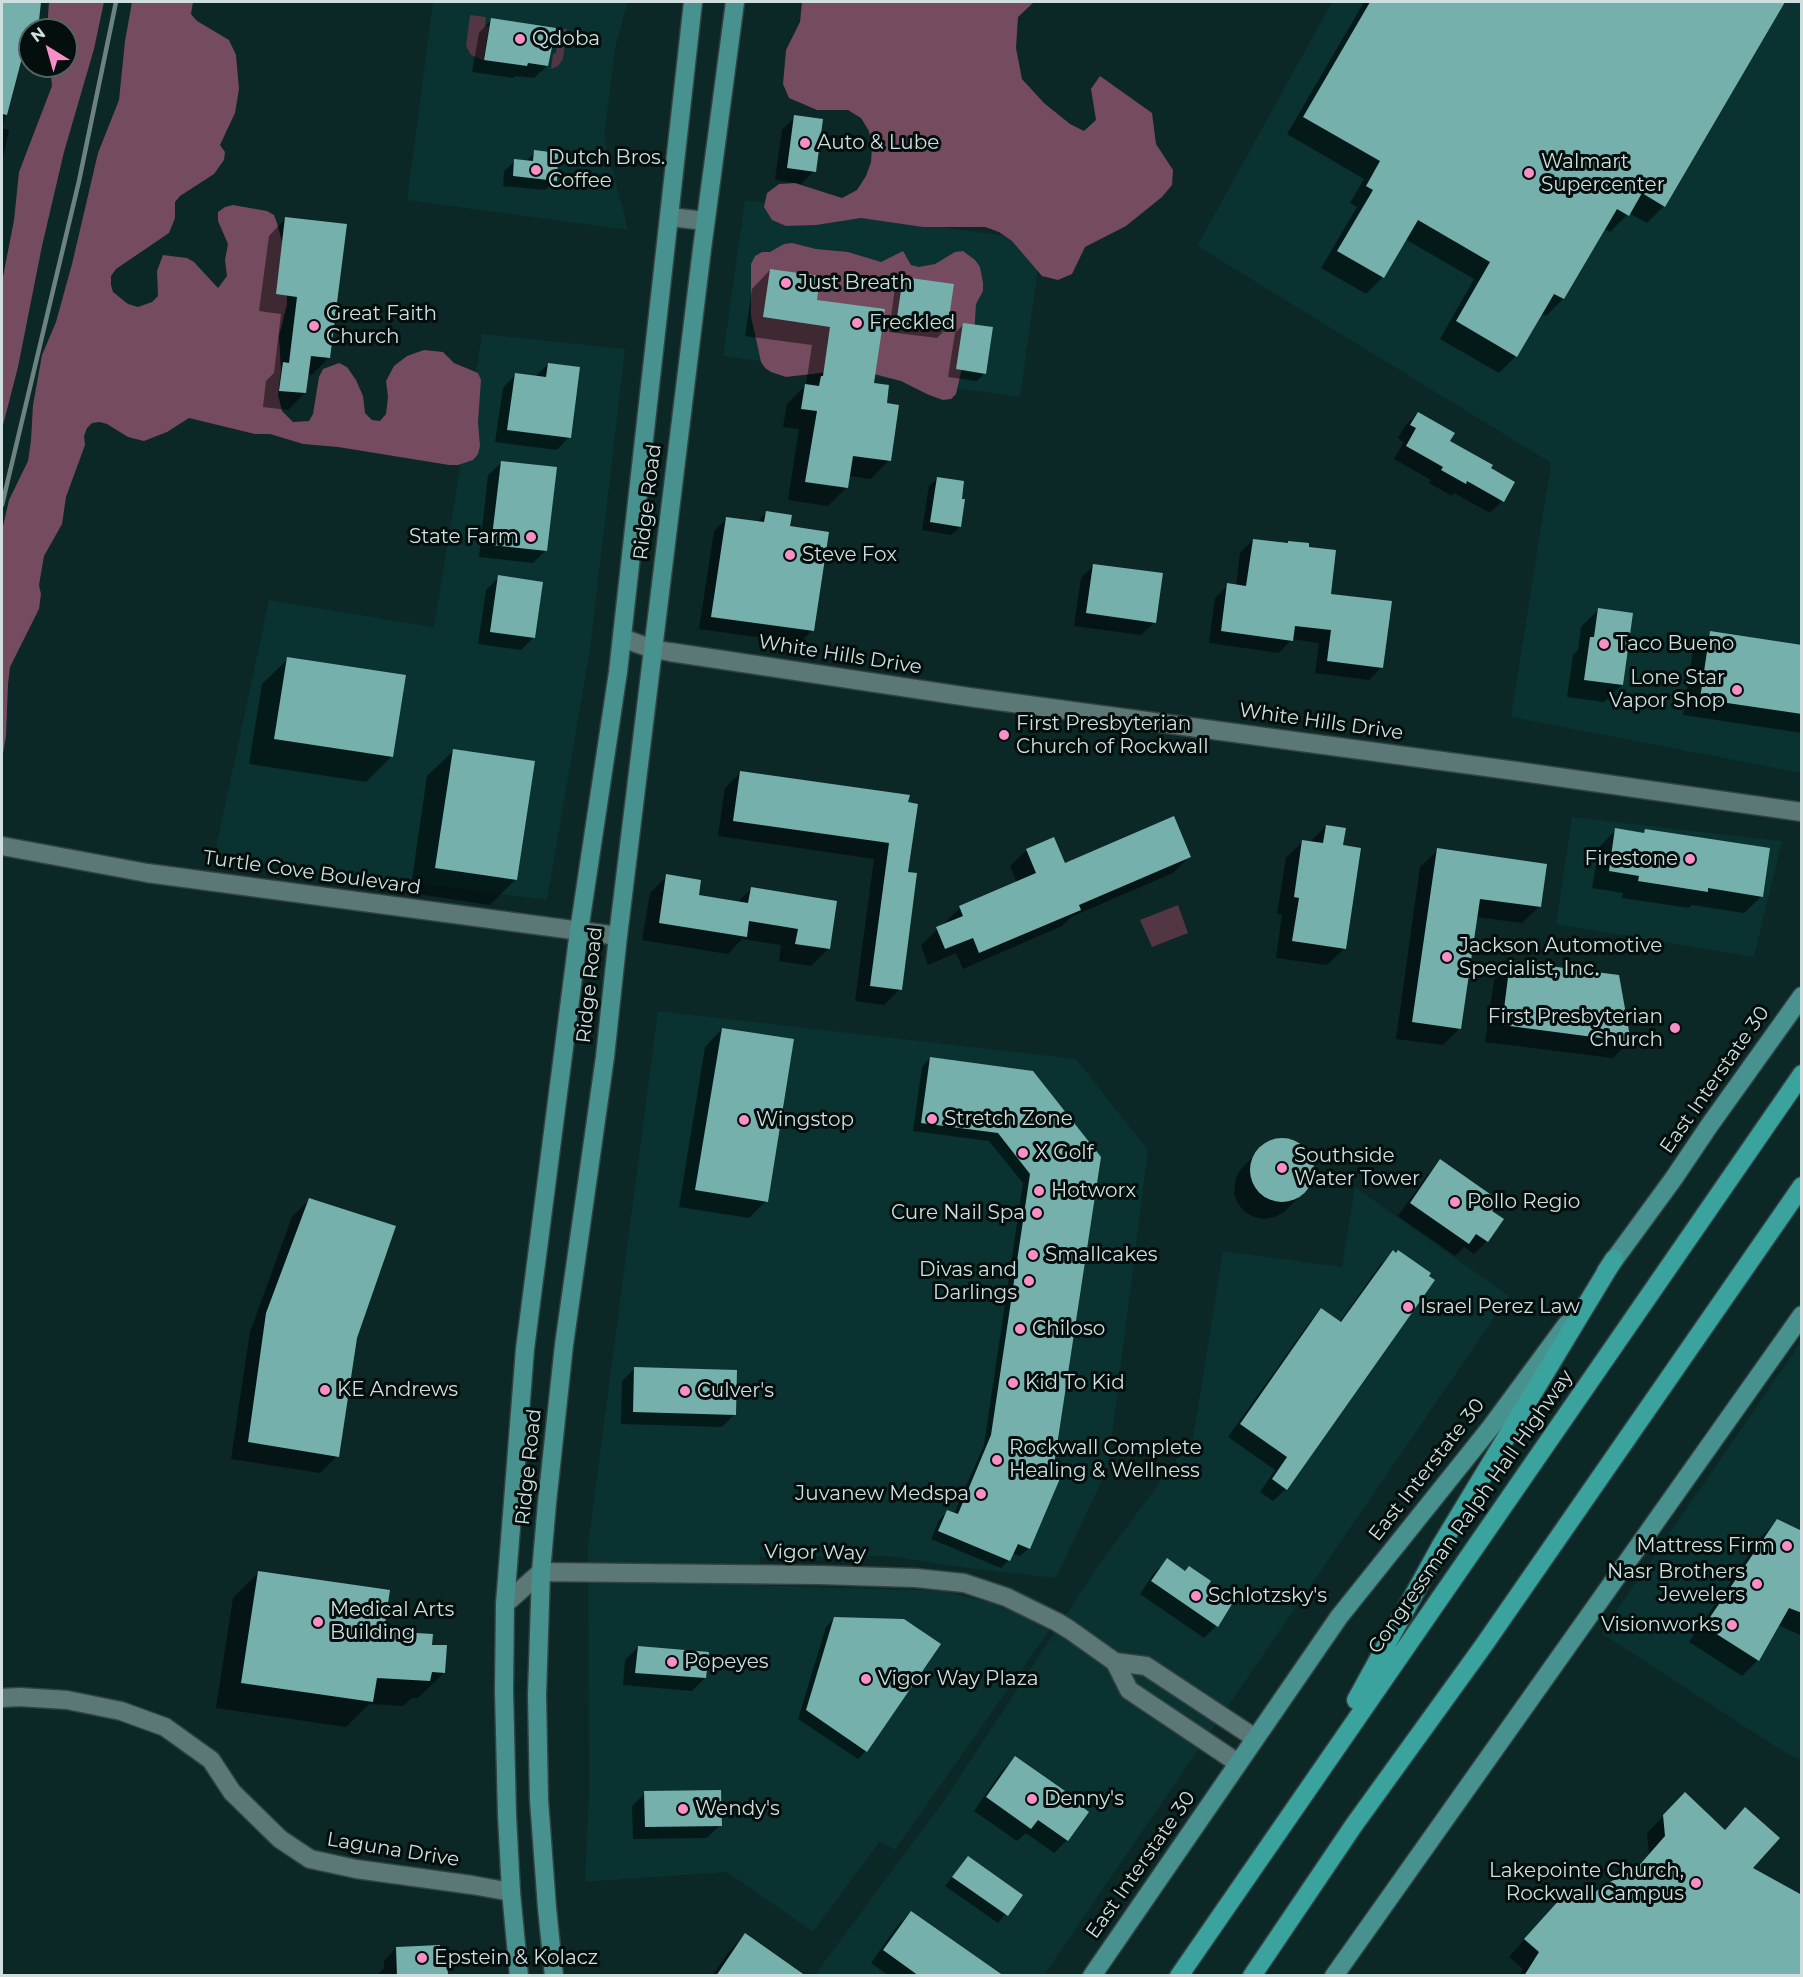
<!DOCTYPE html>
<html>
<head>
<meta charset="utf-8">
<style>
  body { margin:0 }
  #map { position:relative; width:1803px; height:1977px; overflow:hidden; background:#0b2726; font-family:Montserrat,sans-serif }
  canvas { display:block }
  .frame { position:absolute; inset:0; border:3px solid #cfdfde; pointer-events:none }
  .north { position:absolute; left:18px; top:18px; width:60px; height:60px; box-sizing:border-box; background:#040e0d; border:2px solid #556261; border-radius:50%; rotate:323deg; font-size:16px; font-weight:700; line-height:24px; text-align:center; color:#cfdfde }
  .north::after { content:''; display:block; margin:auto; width:21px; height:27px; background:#fa8fc7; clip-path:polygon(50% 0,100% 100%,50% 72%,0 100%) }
</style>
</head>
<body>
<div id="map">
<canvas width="1803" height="1977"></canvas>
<div class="frame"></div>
<div class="north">N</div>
</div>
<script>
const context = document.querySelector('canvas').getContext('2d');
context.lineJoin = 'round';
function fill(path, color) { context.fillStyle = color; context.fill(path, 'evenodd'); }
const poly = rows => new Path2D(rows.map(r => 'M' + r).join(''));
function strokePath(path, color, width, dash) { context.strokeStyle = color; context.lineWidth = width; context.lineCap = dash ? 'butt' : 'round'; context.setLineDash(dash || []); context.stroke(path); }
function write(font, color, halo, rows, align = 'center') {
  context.font = font + ' Montserrat,sans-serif'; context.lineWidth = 6; context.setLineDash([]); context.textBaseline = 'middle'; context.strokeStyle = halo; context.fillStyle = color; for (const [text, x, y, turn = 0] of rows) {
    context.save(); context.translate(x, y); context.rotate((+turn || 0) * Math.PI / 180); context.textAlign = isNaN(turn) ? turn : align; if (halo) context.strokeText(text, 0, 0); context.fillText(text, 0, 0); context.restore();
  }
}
fill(poly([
  [433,2,628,2,616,44,604,136,628,230,407,200],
  [1332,2,1801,2,1801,773,1511,717,1551,463,1197,246],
  [745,200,1042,241,1020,397,723,356],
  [482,334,625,349,590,650,547,900,214,857,269,600,434,627],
  [1572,817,1782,841,1754,957,1556,924],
  [658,1011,1076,1059,1148,1150,1108,1468,1056,1578,975,1569,887,1556,760,1557,758,1585,944,1591,991,1603,1051,1628,895,1850,880,1841,813,1932,727,1872,585,1882,589,1792,588,1545],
  [1355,1187,1509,1296,1044,1975,814,1976,943,1802,1102,1560,1193,1438,1223,1251,1342,1267],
  [1801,1342,1801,1760,1787,1754,1601,1633]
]), '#093230');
fill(poly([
  [470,15,486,17,485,26,489,27,483,60,471,55,466,46],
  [560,28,567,29,563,59,558,66,551,69,553,54,556,53],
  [1178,905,1188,933,1152,947,1140,920]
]), '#533644');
fill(poly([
  [49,2,104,2,94,49,64,152,42,246,18,367,2,429,2,282,14,220,19,172,52,86,50,66,66,66,66,30,47,30],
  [132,2,193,2,191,14,197,21,229,40,236,55,239,89,235,113,220,145,225,152,224,160,214,174,180,196,175,202,175,218,169,233,116,269,111,276,111,285,113,292,128,304,138,307,152,302,158,296,157,271,163,255,187,258,194,262,218,288,227,276,225,260,228,244,218,221,218,212,225,207,233,205,267,211,274,215,277,223,286,257,287,304,279,336,281,370,278,395,282,411,293,422,309,421,313,414,319,377,323,369,339,363,347,367,356,380,363,396,365,413,372,420,380,421,386,414,388,397,386,381,394,366,407,356,424,350,443,352,454,363,478,373,481,380,478,422,480,446,478,454,473,460,458,465,449,465,338,447,303,444,270,434,255,434,189,418,167,432,144,441,128,437,107,424,100,422,92,423,87,428,84,436,85,445,66,497,62,524,44,556,39,585,41,594,39,609,10,667,8,684,6,736,2,760,3,526,9,500,28,461,31,440,33,405,42,355,56,322,72,264,98,153,119,100,125,41],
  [802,2,1034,2,1018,17,1016,48,1022,79,1044,103,1070,124,1084,131,1096,120,1091,89,1100,76,1152,113,1156,144,1173,170,1172,185,1162,197,1126,226,1085,247,1072,274,1058,280,1042,276,1012,241,999,232,985,227,923,227,861,218,816,225,786,226,772,220,764,207,767,193,779,184,795,183,842,198,857,190,866,176,871,162,872,146,869,131,861,118,848,110,817,110,789,98,783,84,786,50,800,22],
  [792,243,816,249,848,252,881,262,903,251,911,265,919,267,935,264,955,252,963,251,975,260,980,267,983,283,983,291,976,304,973,352,961,372,956,394,951,399,943,400,929,395,901,381,855,369,786,377,771,372,765,368,761,362,751,316,751,264,755,256,762,252,770,252,784,244]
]), '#744b5f');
fill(poly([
  [2,2,40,2,36,30,30,30,30,59,27,63,19,62,2,128,9,130,2,162],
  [1364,2,1783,2,1664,206,1647,223,1629,213,1610,232,1604,229,1563,299,1546,316,1541,313,1516,356,1499,373,1440,339,1474,279,1405,239,1383,277,1366,294,1321,268,1357,207,1350,203,1364,179,1287,134],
  [491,20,547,66,534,78,515,76,513,78,472,72,479,33],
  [795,117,814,171,801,184,775,180,782,130],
  [535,152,555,180,545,190,503,186,504,171,515,161,525,162],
  [286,218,329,357,312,375,307,374,305,393,288,410,263,407,266,381,274,373,281,314,259,311,269,236],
  [770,270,815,301,885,405,889,460,871,479,849,476,847,487,828,506,788,500,799,429,783,427,787,404,806,385,812,345,745,336,752,289],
  [903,278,945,330,937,338,889,332,895,287],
  [963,325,985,373,977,381,948,377,955,333],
  [548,364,569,437,557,450,495,442,503,388,515,375,535,377],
  [1418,413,1448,441,1489,469,1502,501,1490,513,1454,493,1452,496,1429,483,1431,480,1394,459,1404,442,1398,438,1405,426],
  [501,463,546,550,533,563,479,557,488,475],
  [938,478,960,500,960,527,951,535,922,530,929,486],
  [766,513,788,528,812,630,800,643,699,629,714,531,727,518,756,523],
  [1253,540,1329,595,1382,667,1369,680,1315,673,1319,643,1292,639,1279,653,1209,643,1215,598,1228,585,1236,586,1240,553],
  [1094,565,1154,623,1141,635,1074,626,1081,578],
  [499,577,534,637,521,650,478,644,486,590],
  [1598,610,1622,685,1604,702,1567,697,1573,655,1578,650,1581,627],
  [1711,633,1802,646,1802,733,1683,715,1693,650],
  [288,659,392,756,366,782,249,764,262,684],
  [453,751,516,879,490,905,410,893,427,776],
  [741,772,907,804,906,873,900,989,884,1005,855,1001,874,859,718,836,725,788],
  [1326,826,1342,847,1345,948,1327,965,1276,958,1282,914,1277,914,1286,858,1303,841,1310,842],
  [1616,830,1642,834,1646,830,1762,896,1744,913,1692,905,1689,908,1622,898,1623,893,1592,888,1599,847],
  [1027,850,1064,865,1189,857,1173,873,1071,917,1062,926,963,969,956,953,928,965,921,945,960,908,1017,883,1010,866],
  [1438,850,1540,906,1522,923,1476,917,1460,1028,1443,1045,1396,1039,1420,867],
  [667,876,697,896,737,903,751,889,828,949,811,966,779,961,781,945,742,939,728,954,642,940,650,893],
  [1511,963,1630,1041,1613,1058,1485,1042,1494,980],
  [722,1029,766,1201,749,1218,679,1207,705,1047],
  [930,1058,1032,1072,1029,1548,1020,1556,1012,1553,1009,1560,1001,1568,931,1539,939,1520,947,1512,954,1514,984,1445,1023,1183,989,1141,913,1131,922,1067],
  [1282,1140,1293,1142,1302,1147,1309,1155,1312,1165,1311,1180,1302,1194,1284,1212,1275,1217,1264,1219,1254,1217,1245,1212,1238,1204,1234,1194,1236,1178,1241,1169,1259,1151,1272,1142],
  [1441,1161,1490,1211,1487,1241,1474,1254,1464,1247,1455,1256,1398,1216,1428,1174],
  [309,1200,355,1337,337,1456,320,1473,231,1459,250,1332,292,1217],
  [1393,1252,1286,1489,1273,1501,1260,1492,1275,1470,1228,1437,1309,1323,1321,1310,1339,1323,1380,1265],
  [635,1368,734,1415,722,1427,621,1424,622,1381],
  [1777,1521,1802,1532,1802,1636,1778,1625,1758,1660,1742,1676,1689,1642,1761,1537],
  [1167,1560,1205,1587,1216,1626,1204,1638,1140,1594,1154,1573],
  [259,1572,382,1633,431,1646,444,1673,418,1698,412,1698,403,1706,369,1704,346,1727,216,1708,233,1598],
  [834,1619,866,1751,858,1759,798,1719,826,1627],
  [638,1647,705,1678,692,1691,623,1685,625,1660],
  [1015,1758,1087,1812,1067,1840,1054,1853,1026,1833,1017,1841,974,1811,1002,1771],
  [645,1793,720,1825,707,1838,633,1839,632,1806],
  [1685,1794,1724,1831,1728,1826,1751,1868,1802,1976,1519,1976,1523,1969,1509,1957,1553,1907,1570,1890,1585,1901,1633,1872,1649,1855,1647,1833],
  [968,1858,1021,1895,998,1923,945,1886],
  [911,1913,989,1976,889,1976,871,1963,898,1925],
  [745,1935,785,1976,712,1976,728,1953],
  [396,1948,439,1955,446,1976,377,1976,384,1968,384,1961]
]), '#0007');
fill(poly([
  [2,2,41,2,38,30,30,30,30,55,23,54,7,115,2,114],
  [1370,2,1785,2,1665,207,1642,193,1629,216,1617,209,1564,299,1554,294,1517,357,1456,321,1490,262,1418,220,1384,278,1337,251,1373,190,1366,186,1380,161,1303,117],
  [491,18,556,28,548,66,528,63,527,66,484,60],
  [794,115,823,119,816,172,787,168],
  [534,150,558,153,557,181,513,176,514,159,533,161],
  [285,217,347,224,330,358,311,356,306,393,279,391,283,362,289,363,297,297,276,294],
  [770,269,820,276,817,300,885,309,874,383,889,385,887,403,899,405,891,461,853,456,848,488,805,482,817,411,801,409,805,384,819,386,821,376,823,376,830,327,763,317],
  [903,277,954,284,947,331,896,324],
  [963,323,993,327,986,374,956,369],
  [548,363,580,367,571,438,507,430,515,373,546,377],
  [1418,412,1455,433,1450,441,1493,465,1491,468,1515,482,1504,502,1467,481,1466,484,1441,470,1443,467,1406,446,1416,428,1410,425],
  [501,461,557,467,547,551,491,545],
  [937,477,964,481,962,499,965,499,961,527,930,522],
  [766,511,792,515,790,526,829,532,814,631,711,617,726,517,764,522],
  [1253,539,1288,543,1288,541,1309,543,1309,547,1336,550,1331,594,1392,601,1383,668,1327,661,1331,630,1295,626,1293,641,1221,631,1227,583,1246,586],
  [1093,564,1163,573,1156,623,1086,613],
  [498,575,543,582,535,638,490,632],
  [1598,608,1633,613,1623,685,1584,680,1590,637,1594,637],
  [1710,631,1802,645,1802,714,1700,699],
  [287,657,406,675,393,757,274,739],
  [453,749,535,761,517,880,435,868],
  [740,771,910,795,908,802,918,804,908,872,917,873,902,990,870,986,889,843,733,821],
  [1174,816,1191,857,1079,905,1081,910,979,953,973,938,945,949,936,927,963,916,959,906,1036,873,1026,849,1054,837,1065,863],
  [1326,825,1346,828,1343,845,1361,848,1346,949,1292,941,1299,898,1294,897,1302,840,1323,843],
  [1615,828,1644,833,1645,829,1770,848,1763,897,1708,888,1708,892,1638,881,1639,876,1609,871],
  [1437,848,1547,864,1541,907,1480,899,1461,1029,1412,1022],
  [666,874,701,880,699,895,748,903,751,887,837,901,830,949,795,944,798,929,749,921,747,937,659,923],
  [1510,961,1619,975,1631,1042,1502,1025],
  [722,1028,794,1039,768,1202,695,1190],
  [930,1057,1033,1071,1101,1157,1054,1465,1064,1469,1030,1549,1018,1544,1010,1561,938,1531,947,1510,958,1514,991,1435,1030,1174,998,1133,921,1123],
  '1250 1170a32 32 0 1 1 64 0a32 32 0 1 1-64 0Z',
  [1440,1159,1500,1201,1492,1211,1504,1219,1488,1242,1476,1234,1469,1244,1410,1203],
  [309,1198,396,1226,357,1338,339,1457,248,1442,266,1313],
  [1393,1250,1396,1253,1398,1250,1431,1273,1429,1276,1435,1280,1287,1490,1272,1479,1287,1457,1240,1424,1321,1308,1341,1322],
  [634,1367,737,1370,736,1415,633,1412],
  [1777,1519,1802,1531,1802,1613,1789,1608,1759,1661,1704,1626],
  [1167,1558,1185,1571,1189,1566,1211,1581,1207,1587,1232,1604,1218,1627,1151,1581],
  [258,1571,390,1590,384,1631,433,1634,432,1645,447,1645,445,1673,432,1672,430,1681,377,1678,373,1702,241,1683],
  [834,1617,904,1619,941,1644,867,1752,806,1710],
  [638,1646,709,1652,706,1678,635,1673],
  [1015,1756,1078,1800,1076,1802,1089,1812,1068,1841,1038,1820,1031,1829,986,1797],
  [721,1790,722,1826,645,1827,644,1791],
  [1685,1792,1725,1830,1745,1807,1780,1838,1753,1868,1802,1895,1802,1976,1524,1976,1539,1952,1524,1939,1570,1888,1585,1899,1608,1883,1636,1869,1665,1836,1663,1815],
  [968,1856,1023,1895,1008,1916,952,1877],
  [911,1911,1004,1976,919,1976,883,1950],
  [745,1933,806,1976,716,1976],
  [440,1945,440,1954,447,1953,448,1976,397,1976,396,1947]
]), '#75b0ad');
const minor = poly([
  [670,217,705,221],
  [622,638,653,649,670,652,969,697,1516,771,1802,812],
  [2,846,147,873,618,936],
  [505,1604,541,1572,819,1575,916,1578,964,1583,1006,1597,1057,1622,1070,1630,1115,1662,1129,1690,1238,1763],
  [1115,1662,1146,1666,1255,1738],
  [2,1698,19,1697,67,1700,121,1711,165,1727,211,1760,232,1792,280,1839,310,1859,356,1869,472,1885,511,1892]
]);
const major = poly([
  [1606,1271,1674,1178,1709,1126,1802,996],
  [519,1976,511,1892,507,1815,504,1690,505,1604,525,1349,579,931,618,672,693,2],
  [554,1976,547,1908,539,1800,537,1695,541,1572,547,1503,564,1345,605,1057,618,936,702,249,735,2],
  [1092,1976,1339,1617,1491,1427,1567,1324],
  [1334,1976,1802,1315]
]);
const highway = poly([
  [1356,1700,1440,1547,1614,1259],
  [1179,1976,1802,1074],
  [1252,1976,1354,1825,1484,1645,1802,1186]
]);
strokePath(minor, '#324241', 21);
strokePath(major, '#324241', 21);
strokePath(highway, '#324241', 21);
strokePath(minor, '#5b7876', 18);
strokePath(major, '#47928e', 18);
strokePath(highway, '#3aa39e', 18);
strokePath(poly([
  [2,505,79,181,116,2]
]), '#6d8382', 4.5);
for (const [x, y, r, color] of [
  [520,39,6,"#fa8fc7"],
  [805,143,6,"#fa8fc7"],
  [536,170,6,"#fa8fc7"],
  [1529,173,6,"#fa8fc7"],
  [786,283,6,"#fa8fc7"],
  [857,323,6,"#fa8fc7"],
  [314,326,6,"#fa8fc7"],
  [531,537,6,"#fa8fc7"],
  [790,555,6,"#fa8fc7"],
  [1604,644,6,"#fa8fc7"],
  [1737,690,6,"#fa8fc7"],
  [1004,735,6,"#fa8fc7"],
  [1690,859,6,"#fa8fc7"],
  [1447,957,6,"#fa8fc7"],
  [1675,1028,6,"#fa8fc7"],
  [932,1119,6,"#fa8fc7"],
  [744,1120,6,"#fa8fc7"],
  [1023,1153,6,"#fa8fc7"],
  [1282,1168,6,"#fa8fc7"],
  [1039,1191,6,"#fa8fc7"],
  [1455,1202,6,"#fa8fc7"],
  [1037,1213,6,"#fa8fc7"],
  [1033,1255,6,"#fa8fc7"],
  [1029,1281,6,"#fa8fc7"],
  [1408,1307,6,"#fa8fc7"],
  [1020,1329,6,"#fa8fc7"],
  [1013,1383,6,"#fa8fc7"],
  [325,1390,6,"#fa8fc7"],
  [685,1391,6,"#fa8fc7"],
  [997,1460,6,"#fa8fc7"],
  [981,1494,6,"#fa8fc7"],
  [1787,1546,6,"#fa8fc7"],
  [1757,1584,6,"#fa8fc7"],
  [1196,1596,6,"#fa8fc7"],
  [318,1622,6,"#fa8fc7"],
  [1732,1625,6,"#fa8fc7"],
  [672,1662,6,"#fa8fc7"],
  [866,1679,6,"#fa8fc7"],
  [1032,1799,6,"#fa8fc7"],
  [683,1809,6,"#fa8fc7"],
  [1696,1883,6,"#fa8fc7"],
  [422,1958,6,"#fa8fc7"]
]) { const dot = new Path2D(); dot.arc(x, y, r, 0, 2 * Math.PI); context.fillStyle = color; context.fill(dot); strokePath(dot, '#040e0d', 2); }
write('20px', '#cfdfde', '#040e0d', [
  ["Qdoba",532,39],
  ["Auto & Lube",817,143],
  ["Dutch Bros.",548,158],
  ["Coffee",548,181],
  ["Walmart",1541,162],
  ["Supercenter",1541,185],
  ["Just Breath",798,283],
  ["Great Faith",326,314],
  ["Church",326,337],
  ["Freckled",869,323],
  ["State Farm",519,537,"right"],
  ["Steve Fox",802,555],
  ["Taco Bueno",1616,644],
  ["Lone Star",1725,678,"right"],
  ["Vapor Shop",1725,701,"right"],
  ["First Presbyterian",1016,724],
  ["Church of Rockwall",1016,747],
  ["Firestone",1678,859,"right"],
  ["Jackson Automotive",1459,946],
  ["Specialist, Inc.",1459,969],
  ["First Presbyterian",1663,1017,"right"],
  ["Church",1663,1040,"right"],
  ["Stretch Zone",944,1119],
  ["Wingstop",756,1120],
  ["X Golf",1035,1153],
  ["Southside",1294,1156],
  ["Water Tower",1294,1179],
  ["Hotworx",1051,1191],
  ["Pollo Regio",1467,1202],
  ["Cure Nail Spa",1025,1213,"right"],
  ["Smallcakes",1045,1255],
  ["Divas and",1017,1270,"right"],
  ["Darlings",1017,1293,"right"],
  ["Israel Perez Law",1420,1307],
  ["Chiloso",1032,1329],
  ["Kid To Kid",1025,1383],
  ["KE Andrews",337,1390],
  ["Culver's",697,1391],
  ["Rockwall Complete",1009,1448],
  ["Healing & Wellness",1009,1471],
  ["Juvanew Medspa",969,1494,"right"],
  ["Mattress Firm",1775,1546,"right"],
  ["Nasr Brothers",1745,1572,"right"],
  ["Jewelers",1745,1595,"right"],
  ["Schlotzsky's",1208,1596],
  ["Medical Arts",330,1610],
  ["Building",330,1633],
  ["Visionworks",1720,1625,"right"],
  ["Popeyes",684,1662],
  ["Vigor Way Plaza",878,1679],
  ["Denny's",1044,1799],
  ["Wendy's",695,1809],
  ["Lakepointe Church,",1684,1871,"right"],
  ["Rockwall Campus",1684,1894,"right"],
  ["Epstein & Kolacz",434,1958]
], 'left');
write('20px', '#cfdfde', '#040e0d', [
  ["Ridge Road",648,502,-83],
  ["White Hills Drive",840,655,9],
  ["White Hills Drive",1321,722,8],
  ["Turtle Cove Boulevard",312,873,8],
  ["Ridge Road",590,985,-84],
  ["East Interstate 30",1715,1080,-55],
  ["Ridge Road",529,1467,-84],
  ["East Interstate 30",1427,1470,-52],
  ["Congressman Ralph Hall Highway",1471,1512,-55],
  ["Vigor Way",815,1553,1],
  ["Laguna Drive",393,1850,9],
  ["East Interstate 30",1141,1865,-55]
]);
</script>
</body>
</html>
